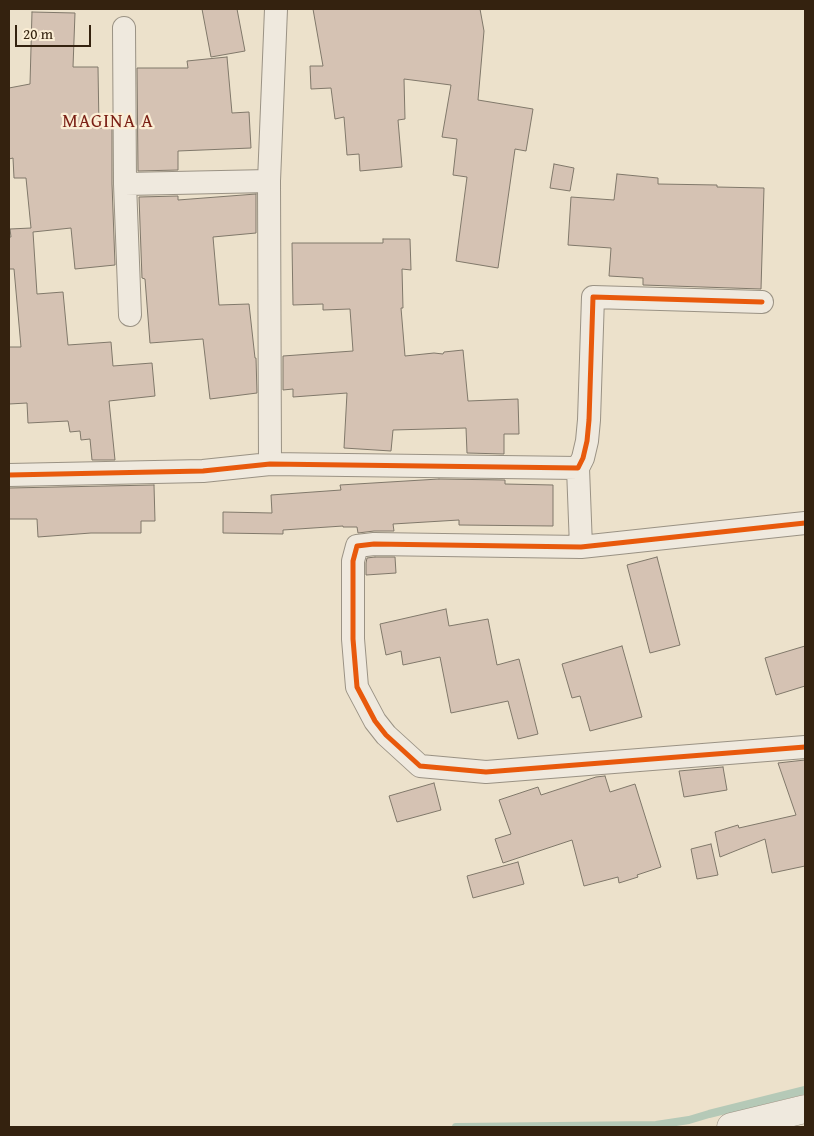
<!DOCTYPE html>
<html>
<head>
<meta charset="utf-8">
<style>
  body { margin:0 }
  #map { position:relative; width:814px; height:1136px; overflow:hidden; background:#ece1cb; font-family:"Gentium Book Plus",serif }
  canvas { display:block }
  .frame { position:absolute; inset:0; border:10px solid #34220f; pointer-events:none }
  .scale { position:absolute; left:15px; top:25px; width:76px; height:22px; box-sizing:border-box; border:2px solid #34220f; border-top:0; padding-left:6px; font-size:15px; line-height:18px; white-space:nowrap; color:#34220f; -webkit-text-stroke:4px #fbeed5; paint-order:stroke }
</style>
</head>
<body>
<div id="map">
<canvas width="814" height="1136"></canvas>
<div class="frame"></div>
<div class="scale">20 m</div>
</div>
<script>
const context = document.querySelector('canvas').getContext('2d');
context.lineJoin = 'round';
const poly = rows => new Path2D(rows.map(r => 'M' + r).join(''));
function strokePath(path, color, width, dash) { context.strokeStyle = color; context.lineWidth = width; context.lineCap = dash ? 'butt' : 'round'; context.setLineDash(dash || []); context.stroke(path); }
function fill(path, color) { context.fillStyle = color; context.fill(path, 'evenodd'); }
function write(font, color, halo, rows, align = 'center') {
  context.font = font + ' "Gentium Book Plus",serif'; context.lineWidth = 4.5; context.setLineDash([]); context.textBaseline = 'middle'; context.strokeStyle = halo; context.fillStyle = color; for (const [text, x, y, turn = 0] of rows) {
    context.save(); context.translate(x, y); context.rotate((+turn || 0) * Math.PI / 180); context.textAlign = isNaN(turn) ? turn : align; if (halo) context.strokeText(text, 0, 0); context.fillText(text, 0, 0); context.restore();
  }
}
strokePath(poly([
  [456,1127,656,1125,689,1120,709,1114,805,1090]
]), '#b5c9b7', 8);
const building = poly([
  [202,9,237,9,245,51,211,57,202,9],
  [313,9,480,9,484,31,478,100,533,109,526,151,515,149,498,268,456,261,467,177,453,175,457,139,442,137,451,85,404,79,405,119,398,120,402,167,360,171,359,154,347,155,344,117,335,119,331,88,311,89,310,66,323,66,313,9],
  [32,12,75,13,73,67,98,67,99,128,112,127,112,184,115,265,75,269,71,228,33,232,37,294,63,292,68,345,111,342,113,366,152,363,155,396,109,401,115,460,92,460,90,439,81,440,80,431,70,432,68,421,28,423,27,403,9,404,9,347,21,347,14,269,9,269,9,237,11,237,10,229,31,228,26,178,14,178,13,158,9,159,9,88,30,84,32,12],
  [227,57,232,113,249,112,251,148,178,151,178,170,138,171,137,68,188,68,187,61,227,57],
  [554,164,574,168,570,191,550,188,554,164],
  [617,174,658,178,658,184,717,185,717,187,764,188,761,289,643,285,643,278,609,276,611,248,568,245,571,197,614,200,617,174],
  [256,194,256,233,213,237,219,305,249,304,255,358,256,358,257,393,210,399,203,339,150,343,145,279,142,278,139,197,178,196,178,200,256,194],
  [383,239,410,239,411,270,402,269,403,308,401,308,405,356,434,353,443,354,444,352,463,350,468,401,518,399,519,434,504,434,504,454,467,453,466,428,393,430,391,451,344,448,347,393,293,397,293,389,283,390,283,356,353,351,350,309,323,310,323,304,293,305,292,243,383,243,383,239],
  [439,479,505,480,505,484,553,485,553,526,459,525,459,520,393,524,394,531,374,531,358,533,357,527,343,527,343,526,283,530,283,534,223,533,223,512,272,513,271,495,341,490,340,485,439,479],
  [154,485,155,521,141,521,141,533,91,533,38,537,37,519,9,519,9,488,154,485],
  [375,557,395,557,396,573,366,575,366,563,367,558,375,557],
  [657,557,680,645,650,653,627,565,657,557],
  [446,609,449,626,488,619,497,665,519,659,538,734,518,739,508,701,451,713,440,657,403,665,401,651,386,655,380,624,446,609],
  [622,646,642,717,590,731,580,696,572,698,562,664,622,646],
  [805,646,805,686,776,695,765,658,805,646],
  [805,760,805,866,772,873,765,839,720,857,715,832,738,825,739,828,796,815,778,763,805,760],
  [723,767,727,790,684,797,679,771,723,767],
  [605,776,610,792,635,784,661,867,637,875,638,877,619,883,618,877,584,886,572,840,503,863,495,839,511,834,499,800,538,787,541,795,596,777,605,776],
  [434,783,441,810,397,822,389,796,434,783],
  [711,844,718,875,697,879,691,849,711,844],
  [518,862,524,884,473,898,467,876,518,862]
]);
fill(building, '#d5c2b3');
strokePath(building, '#80786a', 1);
const minor = poly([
  [124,28,125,184,130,315],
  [125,184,269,181],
  [270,464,269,181,276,9],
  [578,468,581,547],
  [9,475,203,471,270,464,578,468,583,458,587,441,589,420,593,297,762,302],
  [805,523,581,547,374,544,357,546,353,561,353,639,357,687,375,721,386,735,420,766,486,772,805,747]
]);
const tertiary = poly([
  [731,1127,805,1109]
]);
strokePath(minor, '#9a9284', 24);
strokePath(tertiary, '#9a9284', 29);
strokePath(minor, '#efe9de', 22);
strokePath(tertiary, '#efe9de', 28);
strokePath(poly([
  [9,475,203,471,270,464,578,468,583,458,587,441,589,420,593,297,762,302],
  [805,523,581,547,374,544,357,546,353,561,353,639,357,687,375,721,386,735,420,766,486,772,805,747]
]), '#e8590c', 5);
context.letterSpacing = '1px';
write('19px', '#7a1f14', '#fbeed5', [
  ["MAGINA A",108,122]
]);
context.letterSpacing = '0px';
</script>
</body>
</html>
